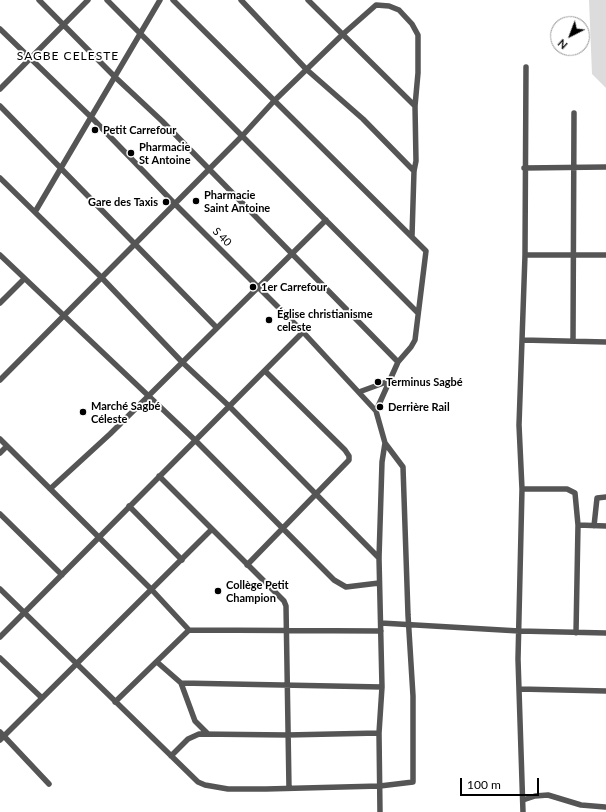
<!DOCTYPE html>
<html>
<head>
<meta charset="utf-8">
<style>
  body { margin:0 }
  #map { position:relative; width:606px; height:812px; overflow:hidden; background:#fff; font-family:Lato,sans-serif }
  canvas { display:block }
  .north { position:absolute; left:550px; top:16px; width:40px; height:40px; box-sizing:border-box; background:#fff; border:1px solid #999; border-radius:50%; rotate:222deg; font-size:11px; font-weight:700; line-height:16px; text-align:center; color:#000 }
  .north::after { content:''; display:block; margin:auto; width:14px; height:18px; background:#000; clip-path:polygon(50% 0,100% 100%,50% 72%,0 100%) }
  .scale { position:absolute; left:460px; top:778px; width:79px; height:18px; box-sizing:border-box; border:2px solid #000; border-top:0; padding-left:5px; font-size:12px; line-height:14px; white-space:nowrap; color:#000; -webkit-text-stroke:3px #fff; paint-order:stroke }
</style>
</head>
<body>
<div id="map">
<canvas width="606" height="812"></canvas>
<div class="north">N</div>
<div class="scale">100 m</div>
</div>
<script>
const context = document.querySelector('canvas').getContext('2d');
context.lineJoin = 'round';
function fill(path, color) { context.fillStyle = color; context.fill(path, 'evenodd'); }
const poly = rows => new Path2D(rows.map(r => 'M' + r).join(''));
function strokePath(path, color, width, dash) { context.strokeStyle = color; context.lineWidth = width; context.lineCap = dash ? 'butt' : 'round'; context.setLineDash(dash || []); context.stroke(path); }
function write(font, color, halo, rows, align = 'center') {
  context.font = font + ' Lato,sans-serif'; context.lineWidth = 3.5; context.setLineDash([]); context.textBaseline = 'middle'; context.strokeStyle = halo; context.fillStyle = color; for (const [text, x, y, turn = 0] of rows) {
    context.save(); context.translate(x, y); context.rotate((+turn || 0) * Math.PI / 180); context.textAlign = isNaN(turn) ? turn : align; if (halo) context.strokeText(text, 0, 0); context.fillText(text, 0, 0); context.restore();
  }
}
fill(poly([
  [589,0,606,0,606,88,592,74]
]), '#dcdcdc');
strokePath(poly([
  [39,0,115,77,162,121,398,362],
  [107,0,418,313],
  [241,0,306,69,363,119,414,171],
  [308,0,415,106],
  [0,29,92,118,174,203,303,332,376,411],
  [0,89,88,0],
  [0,106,217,328],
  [524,168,606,167],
  [0,178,101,277,182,362,229,406,379,558],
  [35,212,160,0],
  [0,255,195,440,334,580,346,587,379,583],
  [525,255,606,255],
  [0,303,24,279],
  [522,340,606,342],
  [573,341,574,113],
  [0,380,243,135,274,101,342,35,376,5,389,6,399,10,412,24,418,35,418,73,415,106,416,161,414,171,412,236],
  [359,392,389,381],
  [0,439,152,590,189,630],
  [0,453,7,446],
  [159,476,284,601,286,606,289,788],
  [50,489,110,434,326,220],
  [522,489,567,489,575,493,578,525,576,633],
  [129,506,182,560],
  [0,514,62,575],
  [578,525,606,526],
  [594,526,597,498,606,497],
  [247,565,349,460,349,456,345,450,265,371],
  [0,589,198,782,205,785,228,789,266,789,380,786,413,782,413,696,408,615,403,467,385,443,376,411,398,362,411,347,415,340,426,251,173,0],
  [381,623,519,631,606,633],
  [0,637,303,332],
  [0,658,42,698],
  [157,662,181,683,195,721,207,733],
  [181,683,382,687],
  [519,689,606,691],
  [115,702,189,630,381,631],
  [0,732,49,784],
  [0,740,212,529],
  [171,756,188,739,199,734,287,735,379,733],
  [523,800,535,796,548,795,581,805,605,807],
  [380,812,379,733,382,687,379,558,382,462,385,443],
  [523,812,518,659,522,489,519,425,525,255,526,67]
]), '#555', 5.5);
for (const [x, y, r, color] of [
  [95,130,4,"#000"],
  [131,153,4,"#000"],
  [196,201,4,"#000"],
  [166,202,4,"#000"],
  [253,287,4,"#000"],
  [269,320,4,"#000"],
  [378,382,4,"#000"],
  [380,407,4,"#000"],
  [83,412,4,"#000"],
  [218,591,4,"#000"]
]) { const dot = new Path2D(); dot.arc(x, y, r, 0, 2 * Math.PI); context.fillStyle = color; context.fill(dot); strokePath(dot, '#fff', 1.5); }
write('bold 11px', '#000', '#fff', [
  ["Petit Carrefour",103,130],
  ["Pharmacie",139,147],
  ["St Antoine",139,160],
  ["Pharmacie",204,195],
  ["Saint Antoine",204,208],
  ["Gare des Taxis",158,202,"right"],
  ["1er Carrefour",261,287],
  ["Église christianisme",277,314],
  ["celeste",277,327],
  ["Terminus Sagbé",386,382],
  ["Marché Sagbé",91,406],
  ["Céleste",91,419],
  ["Derrière Rail",388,407],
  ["Collège Petit",226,585],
  ["Champion",226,598]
], 'left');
write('11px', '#000', '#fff', [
  ["S 40",222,237,45]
]);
context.letterSpacing = '1px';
write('12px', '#000', '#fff', [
  ["SAGBE CELESTE",68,56]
]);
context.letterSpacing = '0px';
</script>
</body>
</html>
